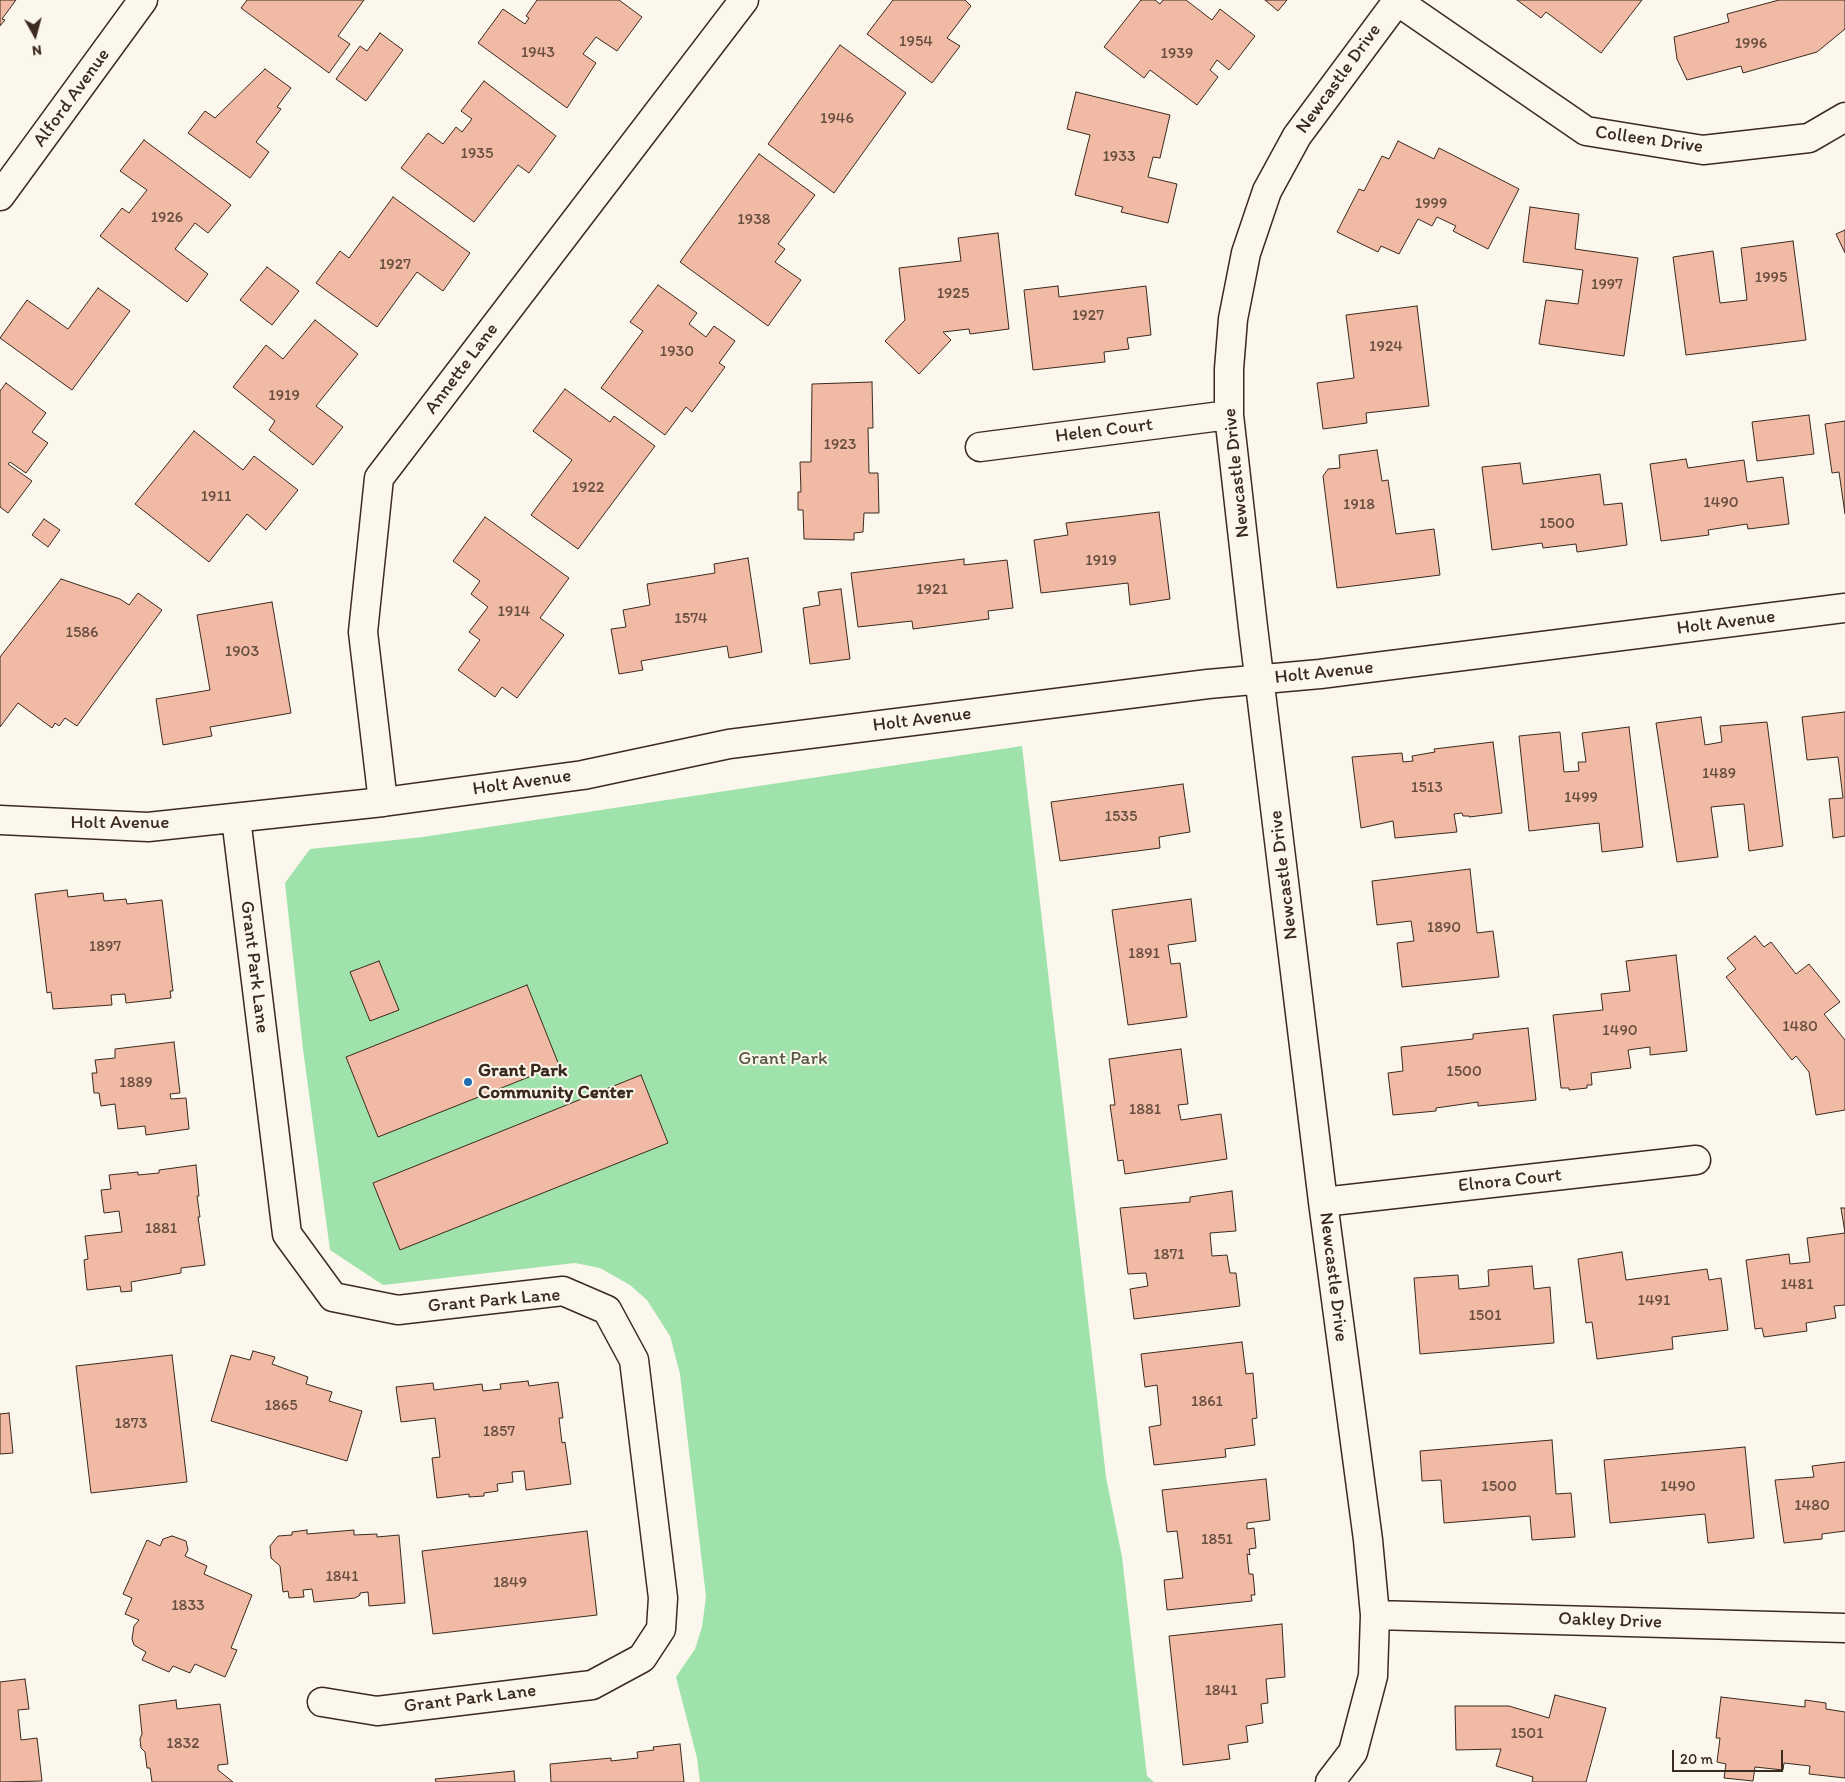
<!DOCTYPE html>
<html>
<head>
<meta charset="utf-8">
<style>
  body { margin:0 }
  #map { position:relative; width:1845px; height:1782px; overflow:hidden; background:#fbf7ec; font-family:Itim,sans-serif }
  canvas { display:block }
  .north { position:absolute; left:10px; top:10px; width:50px; height:50px; -webkit-text-stroke:4px #fbf7ec; paint-order:stroke; rotate:173deg; font-size:14px; font-weight:700; line-height:20px; text-align:center; color:#3b2a1e }
  .north::after { content:''; display:block; margin:auto; width:18px; height:22px; background:#3b2a1e; clip-path:polygon(50% 0,100% 100%,50% 72%,0 100%) }
  .scale { position:absolute; left:1672px; top:1750px; width:111px; height:22px; box-sizing:border-box; border:2px solid #3b2a1e; border-top:0; padding-left:6px; font-size:15px; line-height:18px; white-space:nowrap; color:#3b2a1e; -webkit-text-stroke:4px #fbf7ec; paint-order:stroke }
</style>
</head>
<body>
<div id="map">
<canvas width="1845" height="1782"></canvas>
<div class="north">N</div>
<div class="scale">20 m</div>
</div>
<script>
const context = document.querySelector('canvas').getContext('2d');
context.lineJoin = 'round';
function fill(path, color) { context.fillStyle = color; context.fill(path, 'evenodd'); }
const poly = rows => new Path2D(rows.map(r => 'M' + r).join(''));
function strokePath(path, color, width, dash) { context.strokeStyle = color; context.lineWidth = width; context.lineCap = dash ? 'butt' : 'round'; context.setLineDash(dash || []); context.stroke(path); }
function write(font, color, halo, rows, align = 'center') {
  context.font = font + ' Itim,sans-serif'; context.lineWidth = 4; context.setLineDash([]); context.textBaseline = 'middle'; context.strokeStyle = halo; context.fillStyle = color; for (const [text, x, y, turn = 0] of rows) {
    context.save(); context.translate(x, y); context.rotate((+turn || 0) * Math.PI / 180); context.textAlign = isNaN(turn) ? turn : align; if (halo) context.strokeText(text, 0, 0); context.fillText(text, 0, 0); context.restore();
  }
}
fill(poly([
  [1022,746,1106,1477,1122,1557,1147,1776,1154,1782,700,1782,697,1758,676,1677,695,1649,702,1627,706,1597,680,1374,670,1336,647,1300,630,1285,600,1268,575,1263,383,1285,330,1250,303,1049,285,883,310,849,423,837]
]), '#a0e2ac');
const building = poly([
  [0,0,16,0,2,19,5,20,0,26,0,0],
  [247,0,364,0,338,36,350,44,329,73,241,8,247,0],
  [537,0,619,0,642,17,617,51,596,37,583,54,596,63,567,108,478,43,503,9,525,24,529,18,526,16,537,0],
  [893,0,965,0,971,6,947,38,960,46,932,83,867,34,893,0],
  [1141,0,1155,0,1160,4,1163,0,1186,0,1212,20,1220,9,1255,36,1229,70,1217,60,1210,70,1218,77,1197,105,1150,70,1144,78,1104,47,1141,0],
  [1265,0,1287,0,1278,11,1265,0],
  [1517,0,1642,0,1601,53,1546,12,1541,18,1517,0],
  [1779,0,1845,0,1845,29,1817,52,1743,73,1741,66,1687,80,1677,59,1674,37,1729,22,1727,14,1779,0],
  [380,33,403,50,366,101,336,79,360,46,367,51,380,33],
  [840,45,906,93,834,193,768,144,840,45],
  [265,69,291,88,277,107,281,109,256,142,269,152,250,178,188,133,205,111,215,118,265,69],
  [484,81,556,136,529,173,518,165,474,222,401,168,428,133,443,144,456,127,462,132,472,119,461,111,484,81],
  [1076,92,1170,115,1160,158,1153,157,1148,177,1177,184,1168,223,1121,212,1123,207,1075,195,1090,135,1067,129,1076,92],
  [144,140,231,205,208,233,195,223,175,249,208,274,187,302,100,236,122,208,129,213,147,190,120,171,144,140],
  [1398,141,1434,159,1439,148,1519,189,1488,249,1453,231,1456,226,1437,217,1432,226,1418,219,1399,254,1381,246,1378,252,1337,232,1359,189,1364,191,1382,156,1389,159,1398,141],
  [759,154,815,195,778,244,785,249,775,262,801,280,768,326,680,262,759,154],
  [393,197,470,253,443,291,417,272,377,327,316,283,340,251,349,258,393,197],
  [1530,207,1579,214,1575,249,1638,258,1624,356,1539,344,1546,300,1578,304,1583,270,1523,262,1530,207],
  [1845,230,1845,253,1836,234,1845,230],
  [998,233,1009,329,970,334,969,329,943,332,951,340,919,374,885,341,905,320,899,268,961,261,958,238,998,233],
  [1793,241,1806,340,1686,355,1673,257,1713,251,1720,303,1747,300,1741,248,1793,241],
  [267,267,299,291,272,325,240,300,267,267],
  [658,285,697,313,689,324,706,337,714,326,735,341,719,363,725,367,692,412,686,407,665,435,601,388,643,331,630,322,658,285],
  [1058,286,1059,297,1146,286,1151,335,1127,338,1129,349,1104,352,1105,362,1033,370,1024,290,1058,286],
  [98,288,130,311,72,390,0,338,27,300,68,329,98,288],
  [1417,306,1429,406,1366,413,1367,423,1323,429,1317,383,1354,378,1346,315,1417,306],
  [315,320,358,354,316,406,343,427,313,465,269,430,275,421,233,387,266,345,283,359,315,320],
  [872,382,873,428,868,428,869,473,878,473,879,513,864,513,863,532,854,533,854,540,804,539,803,510,798,510,798,492,801,492,800,462,811,462,812,384,872,382],
  [6,383,46,413,32,432,48,443,26,473,10,462,8,464,32,481,8,513,0,507,0,391,6,383],
  [565,389,610,422,614,416,655,446,578,549,531,515,572,460,533,431,565,389],
  [1809,415,1814,454,1757,461,1752,422,1809,415],
  [1845,421,1845,514,1839,472,1832,473,1825,424,1845,421],
  [194,431,243,470,254,456,298,490,266,530,247,514,209,562,135,504,194,431],
  [1377,450,1382,481,1388,480,1396,534,1434,529,1440,575,1337,588,1323,476,1328,469,1340,468,1339,455,1377,450],
  [1686,459,1688,468,1744,460,1747,482,1783,477,1789,524,1748,529,1747,524,1708,530,1709,535,1661,541,1650,464,1686,459],
  [1520,463,1523,484,1600,474,1604,505,1622,503,1627,545,1577,552,1576,544,1543,548,1542,543,1492,550,1482,467,1520,463],
  [1159,512,1170,599,1130,605,1128,583,1041,593,1034,540,1068,535,1066,523,1159,512],
  [485,517,569,578,540,618,564,635,517,698,502,687,495,697,458,670,480,640,469,632,488,607,471,594,480,581,453,561,485,517],
  [44,519,60,530,48,547,32,535,44,519],
  [748,558,762,652,729,658,727,646,641,661,643,670,619,674,611,629,626,627,623,610,650,605,647,584,715,573,714,564,748,558],
  [964,559,964,565,1007,560,1013,608,988,611,989,619,913,629,912,621,858,627,851,573,964,559],
  [61,579,120,599,129,605,138,593,162,610,77,726,65,718,59,726,55,723,52,728,18,703,0,727,0,657,61,579],
  [841,589,850,659,810,664,803,608,820,605,818,592,841,589],
  [272,602,291,713,210,727,212,736,163,745,156,699,210,690,197,615,272,602],
  [1845,712,1845,836,1833,838,1829,799,1843,798,1838,757,1807,760,1802,717,1845,712],
  [1701,717,1705,745,1722,742,1720,726,1767,722,1783,846,1749,851,1744,804,1711,807,1718,857,1677,862,1656,723,1701,717],
  [1629,727,1643,847,1602,852,1599,823,1529,831,1519,736,1560,732,1564,772,1579,771,1578,762,1586,762,1582,733,1629,727],
  [1493,742,1502,813,1469,817,1469,816,1463,816,1462,813,1454,814,1457,832,1395,838,1393,821,1361,828,1352,757,1402,753,1403,762,1413,761,1412,756,1435,752,1434,749,1493,742],
  [1183,784,1190,832,1159,837,1160,848,1060,861,1051,802,1183,784],
  [1470,869,1477,933,1493,931,1499,977,1402,987,1397,943,1414,941,1411,921,1377,925,1372,881,1470,869],
  [67,890,68,897,103,893,104,901,126,899,127,904,162,900,173,991,170,991,171,998,126,1003,125,994,111,995,112,1005,53,1009,51,992,47,993,35,894,67,890],
  [1191,899,1196,941,1168,945,1171,964,1180,963,1187,1017,1128,1025,1112,910,1191,899],
  [1755,936,1764,947,1771,942,1796,974,1809,964,1840,1002,1824,1014,1845,1040,1845,1110,1816,1115,1809,1072,1796,1056,1792,1060,1726,977,1736,969,1727,958,1755,936],
  [1676,955,1687,1051,1650,1055,1650,1047,1628,1050,1631,1068,1591,1073,1592,1085,1587,1085,1587,1088,1569,1090,1569,1088,1561,1088,1553,1015,1603,1010,1601,994,1630,991,1626,961,1676,955],
  [379,961,399,1010,370,1021,350,972,379,961],
  [527,985,559,1065,378,1137,346,1057,527,985],
  [1528,1028,1536,1100,1478,1106,1478,1102,1436,1108,1436,1111,1393,1115,1388,1073,1403,1071,1401,1047,1473,1039,1473,1034,1528,1028],
  [174,1042,180,1093,170,1094,171,1099,186,1098,189,1129,146,1135,145,1126,118,1129,115,1104,101,1106,99,1093,94,1093,92,1073,97,1073,95,1060,115,1058,115,1049,174,1042],
  [1181,1049,1188,1104,1178,1105,1181,1120,1221,1114,1227,1159,1125,1174,1123,1160,1118,1161,1110,1105,1115,1105,1109,1059,1181,1049],
  [641,1075,668,1143,400,1250,373,1183,641,1075],
  [196,1165,199,1196,197,1196,200,1217,198,1217,205,1265,181,1268,181,1273,131,1282,132,1291,121,1292,120,1286,87,1290,84,1260,88,1259,85,1236,122,1232,119,1211,104,1213,101,1190,111,1189,109,1175,138,1172,138,1175,159,1173,159,1170,196,1165],
  [1232,1191,1236,1231,1210,1233,1212,1256,1227,1255,1230,1273,1236,1273,1240,1306,1134,1319,1130,1289,1148,1286,1146,1273,1128,1274,1120,1208,1190,1202,1190,1197,1232,1191],
  [1841,1208,1845,1208,1845,1305,1834,1306,1836,1318,1806,1323,1807,1331,1764,1337,1762,1328,1755,1329,1746,1260,1789,1254,1790,1264,1810,1262,1807,1238,1845,1233,1841,1208],
  [1622,1252,1626,1280,1707,1269,1709,1280,1721,1278,1728,1330,1672,1337,1673,1349,1597,1359,1592,1322,1586,1323,1578,1259,1622,1252],
  [1532,1266,1534,1289,1550,1287,1554,1343,1420,1354,1414,1278,1458,1275,1459,1289,1489,1286,1488,1270,1532,1266],
  [1242,1342,1246,1374,1253,1373,1257,1418,1252,1419,1255,1445,1225,1449,1226,1457,1154,1465,1149,1427,1161,1425,1157,1385,1145,1387,1141,1354,1242,1342],
  [253,1351,275,1357,272,1364,308,1377,306,1384,332,1392,329,1401,362,1411,347,1461,211,1421,231,1355,250,1360,253,1351],
  [172,1355,187,1482,91,1493,76,1366,172,1355],
  [528,1381,529,1386,558,1382,563,1418,559,1418,562,1443,565,1442,571,1484,526,1490,524,1471,512,1472,513,1482,497,1484,498,1491,484,1493,484,1496,469,1497,469,1494,437,1498,432,1458,440,1457,435,1418,401,1422,396,1387,433,1383,434,1390,482,1384,483,1391,501,1389,500,1384,528,1381],
  [9,1413,13,1453,0,1454,0,1414,9,1413],
  [1552,1440,1556,1494,1571,1493,1575,1537,1532,1540,1530,1516,1444,1523,1441,1480,1422,1481,1420,1451,1552,1440],
  [1745,1447,1754,1538,1708,1543,1705,1514,1610,1523,1604,1460,1745,1447],
  [1845,1462,1845,1531,1822,1534,1822,1539,1784,1543,1775,1480,1814,1477,1812,1466,1845,1462],
  [1266,1479,1270,1520,1247,1523,1247,1529,1254,1528,1256,1548,1249,1549,1250,1555,1247,1554,1249,1574,1253,1574,1255,1595,1251,1595,1252,1601,1167,1610,1164,1580,1183,1578,1177,1531,1167,1532,1162,1490,1266,1479],
  [307,1530,307,1534,354,1530,354,1535,377,1534,377,1537,399,1535,405,1603,369,1606,368,1592,360,1593,360,1595,355,1598,314,1602,312,1589,303,1590,304,1597,289,1598,288,1591,283,1592,280,1566,271,1558,270,1546,278,1536,292,1535,292,1532,307,1530],
  [587,1531,597,1615,433,1634,422,1551,587,1531],
  [172,1536,186,1541,188,1550,185,1556,207,1566,204,1574,252,1595,231,1648,237,1650,225,1677,195,1664,190,1673,173,1666,169,1672,142,1660,146,1652,134,1645,132,1639,134,1626,139,1620,125,1614,132,1598,123,1594,147,1540,160,1546,163,1539,172,1536],
  [1282,1624,1285,1677,1266,1679,1268,1703,1261,1704,1263,1723,1246,1726,1248,1742,1228,1745,1230,1759,1183,1765,1169,1636,1282,1624],
  [25,1679,29,1709,18,1710,21,1740,37,1738,42,1781,0,1782,0,1682,25,1679],
  [1555,1695,1606,1708,1586,1782,1532,1782,1533,1777,1496,1766,1501,1749,1456,1750,1455,1706,1509,1706,1549,1718,1555,1695],
  [1721,1697,1805,1707,1805,1700,1826,1703,1826,1709,1845,1712,1845,1778,1809,1774,1810,1766,1784,1763,1783,1770,1755,1767,1753,1781,1724,1778,1726,1764,1717,1762,1720,1738,1716,1738,1721,1697],
  [176,1700,177,1709,220,1704,228,1764,218,1765,218,1770,233,1782,152,1782,150,1768,147,1768,145,1752,141,1748,140,1739,142,1734,139,1705,176,1700],
  [680,1744,684,1782,551,1782,550,1764,611,1758,611,1761,638,1758,637,1752,654,1750,653,1747,680,1744],
  [514,1771,515,1782,436,1782,435,1779,514,1771]
]);
fill(building, '#f0baa4');
strokePath(building, '#3b2a1e', 1);
const street = poly([
  [1397,1,1586,131,1703,150,1809,138,1845,117],
  [0,196,143,0],
  [980,447,1229,415],
  [383,802,363,632,379,478,744,0],
  [236,818,287,1234,333,1297,398,1310,563,1291,607,1310,634,1360,663,1598,661,1629,642,1658,592,1685,377,1711,322,1702],
  [0,820,148,827,383,802,583,775,729,744,1208,684,1320,674,1845,608],
  [1323,1202,1696,1160],
  [1375,1615,1845,1628],
  [1330,1782,1353,1752,1373,1676,1375,1615,1368,1540,1323,1202,1253,627,1229,415,1229,369,1233,319,1246,253,1267,191,1297,136,1398,0]
]);
strokePath(street, '#3b2a1e', 31);
strokePath(street, '#fbf7ec', 28);
for (const [x, y, r, color] of [
  [468,1082,5,"#1f6fb2"]
]) { const dot = new Path2D(); dot.arc(x, y, r, 0, 2 * Math.PI); context.fillStyle = color; context.fill(dot); strokePath(dot, '#fbf7ec', 2); }
write('16px', '#684e40', null, [
  ["1954",916,42],
  ["1996",1751,44],
  ["1943",538,53],
  ["1939",1177,54],
  ["1946",837,119],
  ["1935",477,154],
  ["1933",1119,157],
  ["1999",1431,204],
  ["1926",167,218],
  ["1938",754,220],
  ["1927",395,265],
  ["1995",1771,278],
  ["1997",1607,285],
  ["1925",953,294],
  ["1927",1088,316],
  ["1924",1386,347],
  ["1930",677,352],
  ["1919",284,396],
  ["1923",840,445],
  ["1922",588,488],
  ["1911",216,497],
  ["1490",1721,503],
  ["1918",1359,505],
  ["1500",1557,524],
  ["1919",1101,561],
  ["1921",932,590],
  ["1914",514,612],
  ["1574",691,619],
  ["1586",82,633],
  ["1903",242,652],
  ["1489",1719,774],
  ["1513",1427,788],
  ["1499",1581,798],
  ["1535",1121,817],
  ["1890",1444,928],
  ["1897",105,947],
  ["1891",1144,954],
  ["1480",1800,1027],
  ["1490",1620,1031],
  ["1500",1464,1072],
  ["1889",136,1083],
  ["1881",1145,1110],
  ["1881",161,1229],
  ["1871",1169,1255],
  ["1481",1797,1285],
  ["1491",1654,1301],
  ["1501",1485,1316],
  ["1861",1207,1402],
  ["1865",281,1406],
  ["1873",131,1424],
  ["1857",499,1432],
  ["1500",1499,1487],
  ["1490",1678,1487],
  ["1480",1812,1506],
  ["1851",1217,1540],
  ["1841",342,1577],
  ["1849",510,1583],
  ["1833",188,1606],
  ["1841",1221,1691],
  ["1501",1527,1734],
  ["1832",183,1744]
]);
write('19px', '#3b2a1e', '#fbf7ec', [
  ["Newcastle Drive",1339,79,-54],
  ["Alford Avenue",72,98,-54],
  ["Colleen Drive",1649,140,8],
  ["Annette Lane",462,369,-53],
  ["Helen Court",1104,431,-7],
  ["Newcastle Drive",1237,473,-96],
  ["Holt Avenue",1726,623,-7],
  ["Holt Avenue",1324,673,-6],
  ["Holt Avenue",922,720,-7],
  ["Holt Avenue",522,783,-8],
  ["Holt Avenue",120,823],
  ["Newcastle Drive",1284,875,-97],
  ["Grant Park Lane",254,967,83],
  ["Elnora Court",1510,1181,-6],
  ["Newcastle Drive",1333,1277,83],
  ["Grant Park Lane",494,1301,-5],
  ["Oakley Drive",1610,1621,2],
  ["Grant Park Lane",470,1699,-7]
]);
write('19px', '#545842', '#fbf7ec', [
  ["Grant Park",783,1059]
]);
write('bold 19px', '#3b2a1e', '#fbf7ec', [
  ["Grant Park",478,1071],
  ["Community Center",478,1093]
], 'left');
</script>
</body>
</html>
